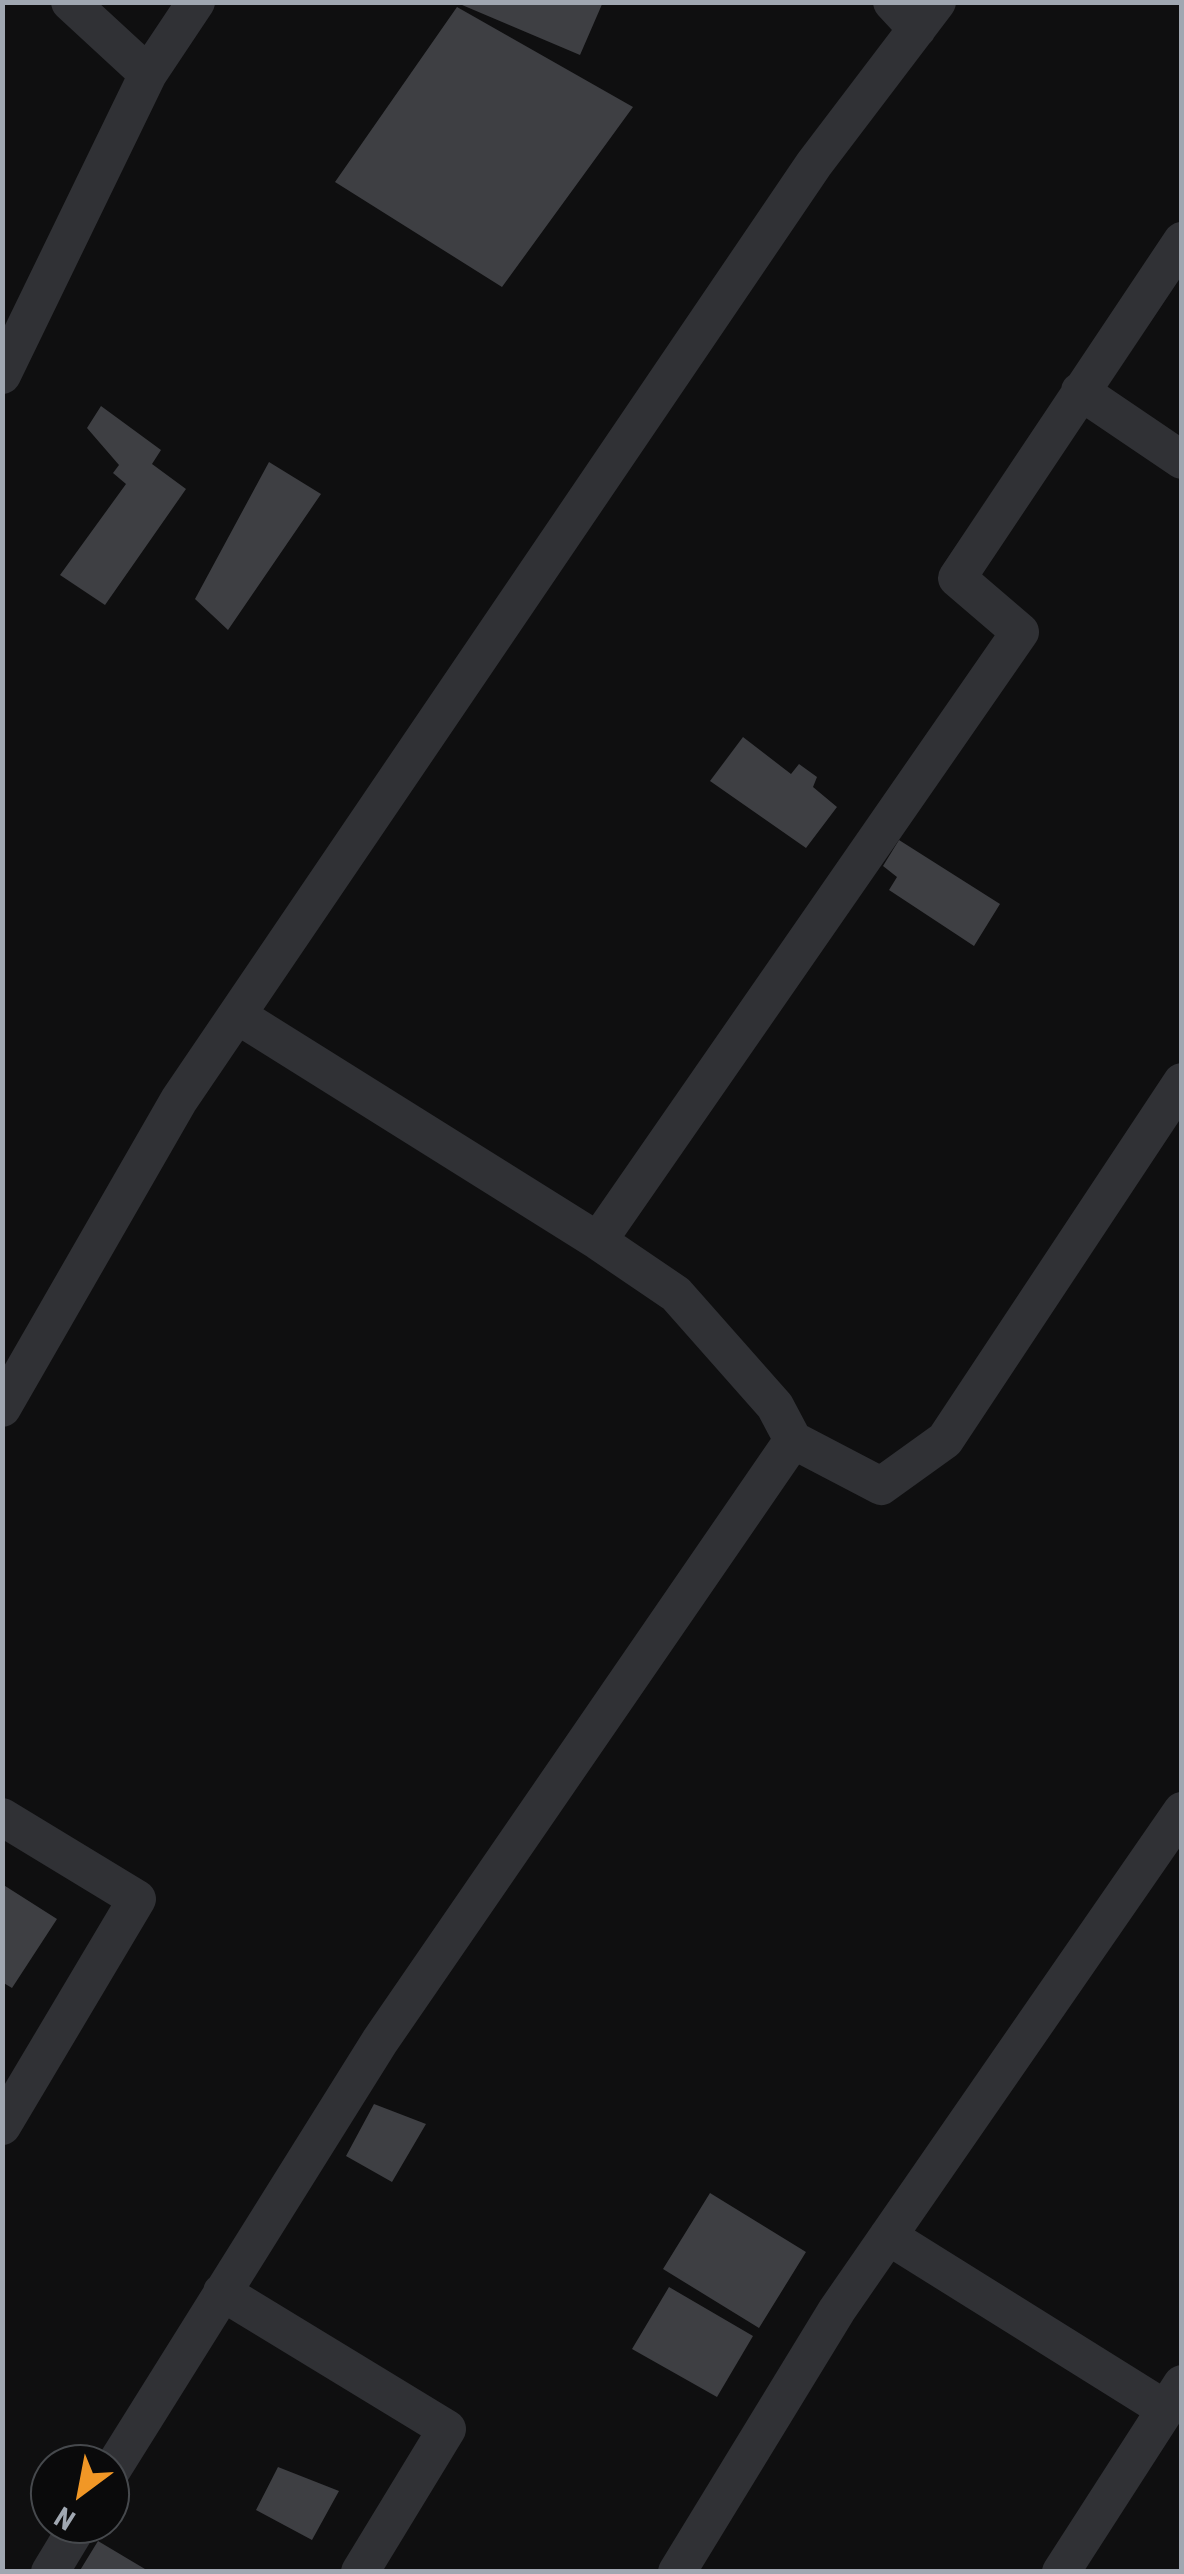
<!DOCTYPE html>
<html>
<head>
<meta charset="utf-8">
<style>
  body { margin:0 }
  #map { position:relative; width:1184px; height:2574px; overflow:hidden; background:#0f0f10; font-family:"Roboto Condensed",sans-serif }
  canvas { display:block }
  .frame { position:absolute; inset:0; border:5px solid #a0a7b1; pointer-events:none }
  .north { position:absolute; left:30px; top:2444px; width:100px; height:100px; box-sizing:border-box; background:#0a0a0b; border:2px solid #46494d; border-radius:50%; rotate:212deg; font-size:28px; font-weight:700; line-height:40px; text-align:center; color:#a0a7b1 }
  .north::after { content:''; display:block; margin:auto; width:35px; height:45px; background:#f19726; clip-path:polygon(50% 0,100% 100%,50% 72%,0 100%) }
</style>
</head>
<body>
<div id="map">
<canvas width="1184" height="2574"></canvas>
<div class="frame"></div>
<div class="north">N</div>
</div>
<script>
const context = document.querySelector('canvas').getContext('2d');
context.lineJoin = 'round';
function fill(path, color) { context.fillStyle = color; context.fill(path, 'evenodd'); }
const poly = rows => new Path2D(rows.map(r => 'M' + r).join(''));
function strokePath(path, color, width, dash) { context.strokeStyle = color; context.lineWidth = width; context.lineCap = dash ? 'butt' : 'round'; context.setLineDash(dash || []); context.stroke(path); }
fill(poly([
  [455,2,603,2,580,55],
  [457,7,633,107,502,287,335,182],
  [101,406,161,450,152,464,186,489,105,605,60,575,126,484,113,473,119,465,87,428],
  [269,462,321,494,228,630,195,599],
  [743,737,791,774,799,764,817,777,813,787,837,807,806,848,710,781],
  [899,840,1000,904,974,946,889,890,897,877,883,866],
  [2,1884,57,1919,12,1988,2,1982],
  [374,2104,426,2124,392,2182,346,2156],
  [710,2193,806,2252,759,2328,663,2269],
  [669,2287,753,2336,717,2397,632,2349],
  [278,2467,339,2491,312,2540,256,2510],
  [98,2541,150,2572,79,2572]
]), '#3e3f43');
strokePath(poly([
  [892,2,917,29],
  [148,74,196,2],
  [2,375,148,74,70,2],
  [1080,391,1182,460],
  [237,1015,598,1241,676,1294,775,1406,793,1440,881,1486,945,1440,1182,1082],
  [598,1241,1020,632,957,578,1182,241],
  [2,1408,179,1100,814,164,937,2],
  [2,1817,137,1899,2,2126],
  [888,2236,1165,2409],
  [222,2292,447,2429,360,2572],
  [110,2473,380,2041,793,1440],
  [50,2572,79,2524],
  [677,2572,837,2310,1182,1811],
  [1061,2572,1182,2384]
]), '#303135', 38);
</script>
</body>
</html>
